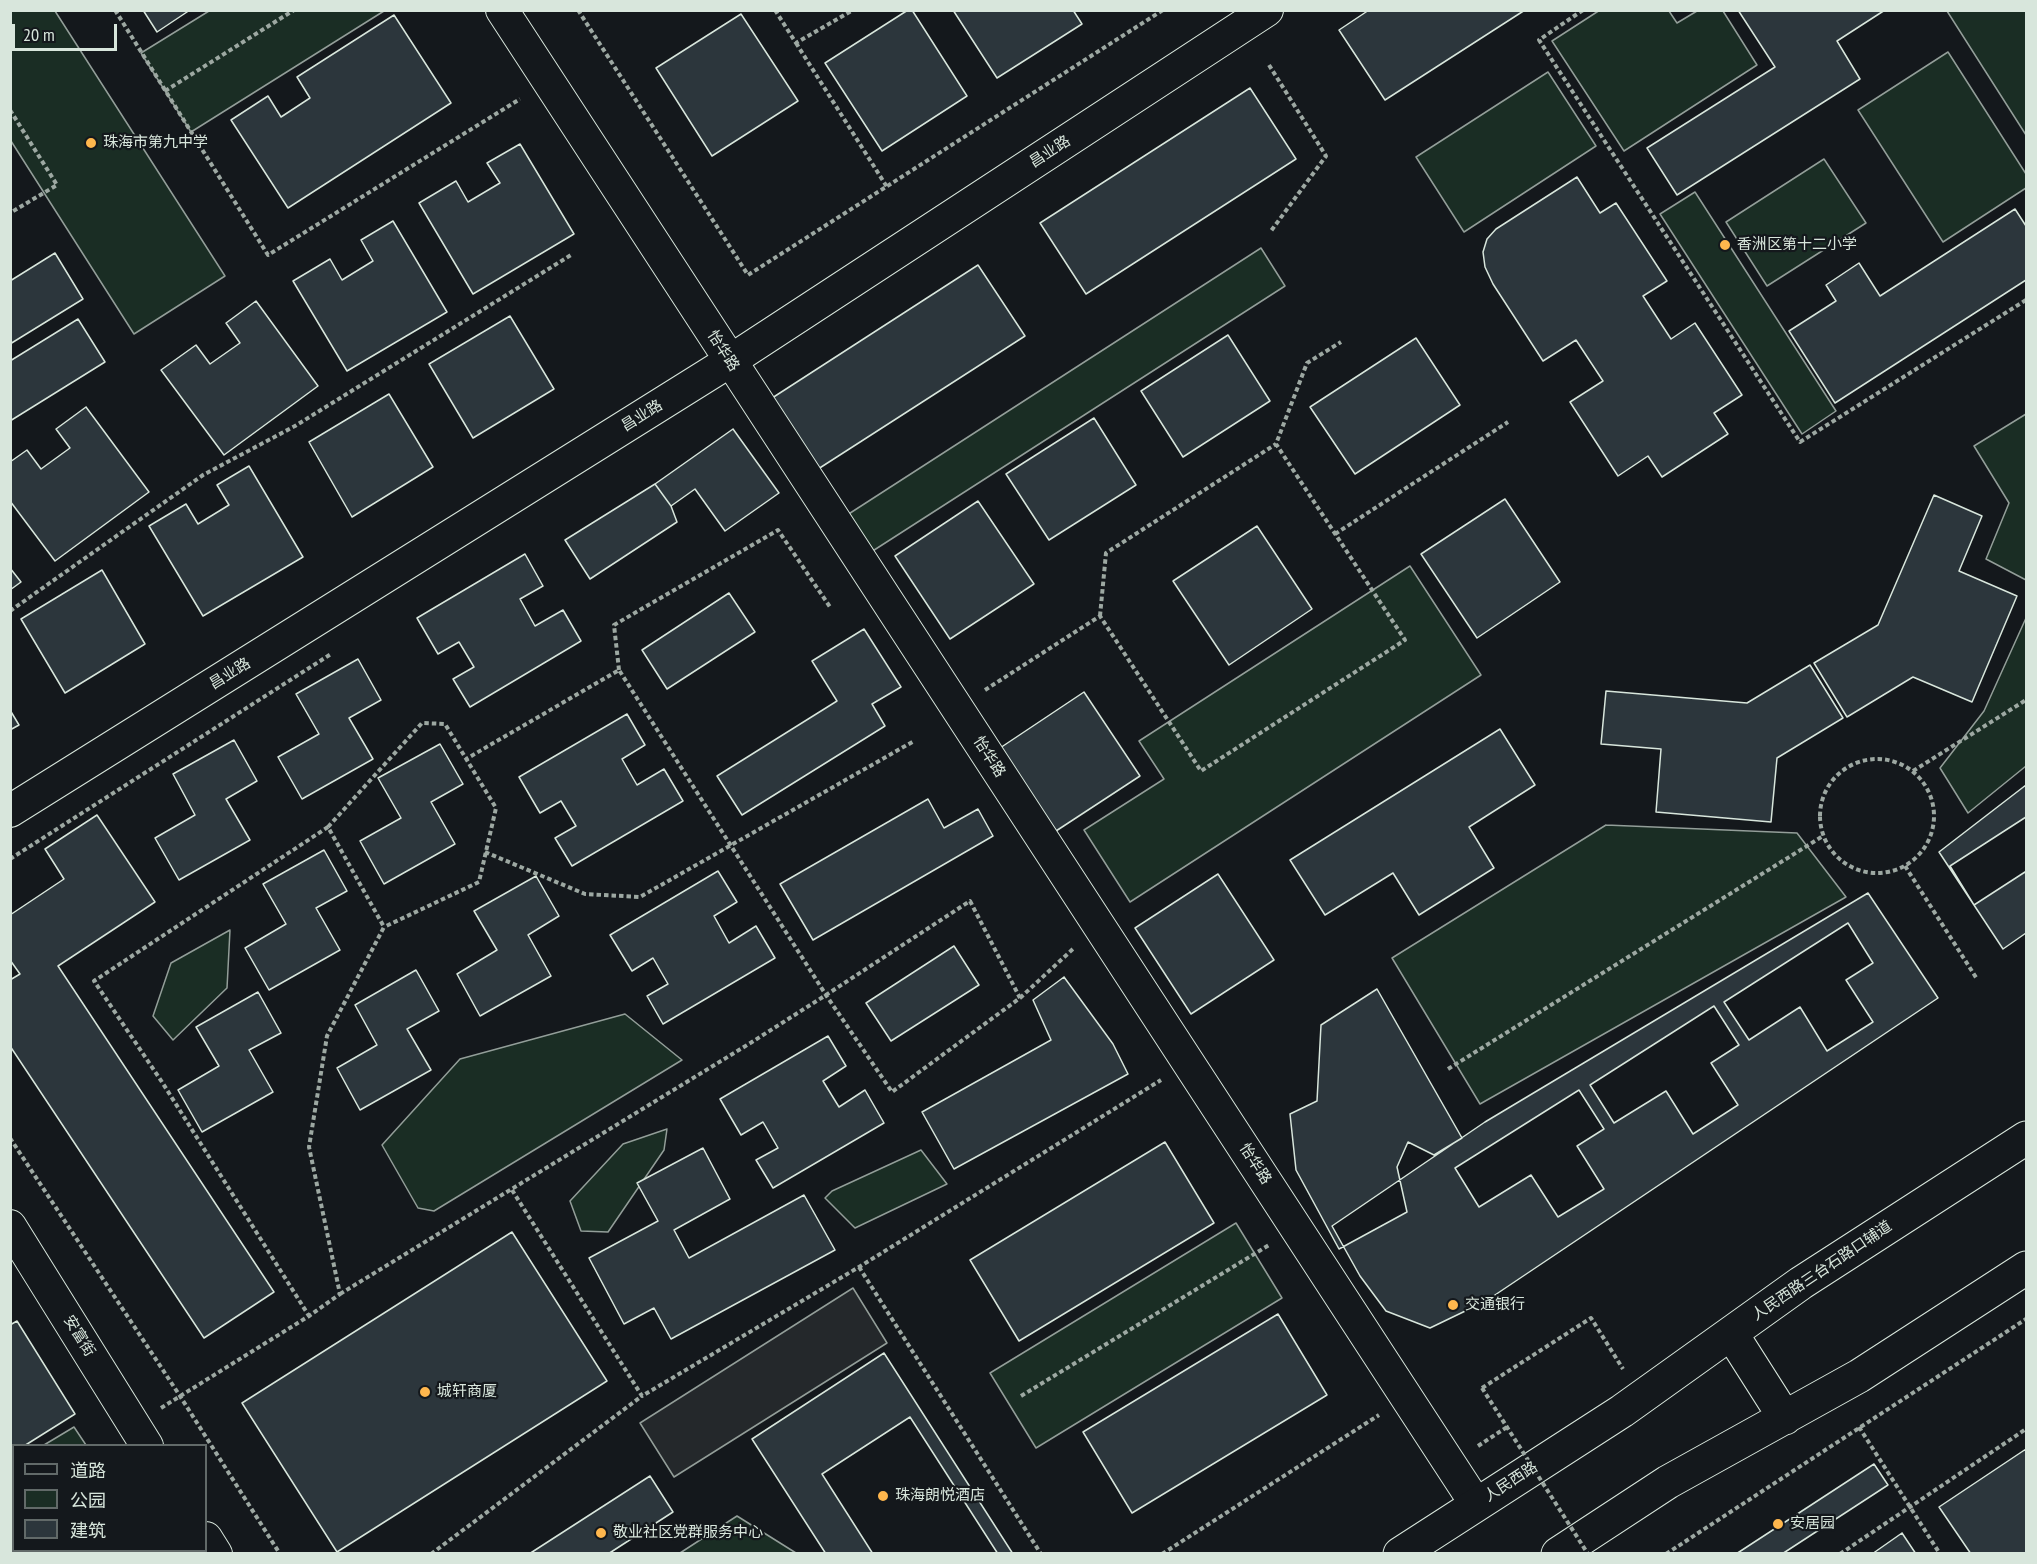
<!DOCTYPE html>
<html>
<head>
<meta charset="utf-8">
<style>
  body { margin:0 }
  #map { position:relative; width:2037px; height:1564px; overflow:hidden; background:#14181c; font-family:"PT Sans Narrow","Noto Sans SC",sans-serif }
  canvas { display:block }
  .frame { position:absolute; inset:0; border:12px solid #d8e6dc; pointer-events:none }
  .legend { position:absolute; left:12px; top:1444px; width:195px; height:108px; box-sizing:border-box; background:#14181c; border:2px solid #626a69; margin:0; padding:8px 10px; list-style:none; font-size:18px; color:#d8e6dc }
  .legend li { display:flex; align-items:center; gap:12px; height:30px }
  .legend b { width:30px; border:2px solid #626a69 }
  .scale { position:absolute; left:12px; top:24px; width:105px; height:27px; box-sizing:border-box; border:3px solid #d8e6dc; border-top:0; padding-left:8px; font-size:18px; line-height:21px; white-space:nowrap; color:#d8e6dc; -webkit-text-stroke:4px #14181c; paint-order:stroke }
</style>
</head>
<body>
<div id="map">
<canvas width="2037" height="1564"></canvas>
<div class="frame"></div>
<ul class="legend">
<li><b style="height:8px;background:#14181c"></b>道路</li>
<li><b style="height:16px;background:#1a2d24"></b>公园</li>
<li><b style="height:16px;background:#2c363c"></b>建筑</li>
</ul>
<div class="scale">20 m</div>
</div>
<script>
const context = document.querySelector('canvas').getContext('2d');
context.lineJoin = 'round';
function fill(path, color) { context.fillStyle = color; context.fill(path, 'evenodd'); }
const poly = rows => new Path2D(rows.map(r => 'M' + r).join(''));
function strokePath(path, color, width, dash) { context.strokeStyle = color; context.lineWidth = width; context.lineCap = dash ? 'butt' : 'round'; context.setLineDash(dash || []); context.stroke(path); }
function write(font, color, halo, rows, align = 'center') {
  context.font = font + ' "PT Sans Narrow","Noto Sans SC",sans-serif'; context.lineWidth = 4.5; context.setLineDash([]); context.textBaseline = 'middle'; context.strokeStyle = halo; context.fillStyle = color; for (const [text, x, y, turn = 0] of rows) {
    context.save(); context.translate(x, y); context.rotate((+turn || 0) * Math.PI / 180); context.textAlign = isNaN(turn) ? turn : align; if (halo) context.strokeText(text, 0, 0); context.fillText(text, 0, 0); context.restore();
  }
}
const green = poly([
  [11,10,55,11,225,276,134,334,11,141,11,10],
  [1600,10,1669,11,1677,23,1697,11,1723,11,1757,65,1624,151,1552,41,1600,10],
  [209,11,209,10,384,11,191,132,141,53,209,11],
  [1947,11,2026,11,2026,135,1947,11],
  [1948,52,2026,174,2026,188,1943,242,1858,110,1948,52],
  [1548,72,1596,146,1464,232,1416,157,1548,72],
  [1824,159,1866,223,1767,286,1726,222,1824,159],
  [1695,192,1836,411,1802,434,1660,214,1695,192],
  [1261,248,1285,286,868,554,844,517,1261,248],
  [2026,414,2026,580,1986,559,2009,503,1974,446,2026,414],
  [1410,566,1481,675,1130,902,1084,830,1164,779,1139,741,1410,566],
  [2026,618,2026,766,1968,813,1940,768,1984,711,2026,618],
  [1606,825,1797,833,1846,897,1480,1104,1392,958,1606,825],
  [230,930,227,988,173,1040,153,1016,171,963,230,930],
  [625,1014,682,1060,434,1211,418,1208,382,1145,460,1059,625,1014],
  [667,1129,664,1150,608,1232,581,1231,570,1201,623,1144,667,1129],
  [921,1150,947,1184,855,1228,825,1198,832,1191,921,1150],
  [1236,1223,1282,1298,1036,1448,990,1373,1236,1223],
  [74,1427,86,1445,44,1445,74,1427],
  [13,1465,14,1550,152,1550,154,1553,11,1553,10,1467,13,1465],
  [737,1516,796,1553,680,1553,737,1516]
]);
fill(green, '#1a2d24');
strokePath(green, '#939e99', 1.5);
const parking = poly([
  [853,1288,887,1343,674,1477,640,1423,853,1288]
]);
fill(parking, '#24282b');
strokePath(parking, '#939e99', 1.5);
const building = poly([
  [143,10,190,10,157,32,143,10],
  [908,10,912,10,967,96,882,151,825,63,908,10],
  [953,10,1073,10,1082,24,997,78,953,10],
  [1369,10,1525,10,1385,100,1339,30,1369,10],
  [1738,10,1885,10,1837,41,1860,79,1677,195,1647,148,1775,67,1738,10],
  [741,14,798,101,712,156,656,68,741,14],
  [394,15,451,103,288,208,231,120,268,96,281,117,310,98,297,77,394,15],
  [1250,88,1296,159,1086,294,1040,223,1250,88],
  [520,144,574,234,473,294,419,203,456,181,468,202,500,183,487,163,520,144],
  [1577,177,1600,213,1616,203,1667,281,1643,296,1671,339,1695,323,1742,395,1714,413,1728,434,1662,477,1648,456,1618,476,1570,402,1603,381,1576,340,1543,361,1493,284,1485,267,1483,252,1487,239,1496,229,1577,177],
  [2015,209,2026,226,2026,280,1835,403,1789,331,1836,301,1826,285,1859,263,1880,296,2015,209],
  [393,221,447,312,347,371,293,281,330,259,342,280,373,261,361,240,393,221],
  [55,253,83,299,10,344,10,281,55,253],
  [978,265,1025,336,815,471,769,400,978,265],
  [256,301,318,386,224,455,161,370,196,345,210,364,240,343,226,323,256,301],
  [510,316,554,389,473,438,429,364,510,316],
  [78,319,105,362,10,421,10,361,78,319],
  [1228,335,1270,401,1183,457,1141,391,1228,335],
  [1416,338,1460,405,1355,474,1310,407,1416,338],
  [389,394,433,467,352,517,309,442,389,394],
  [86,407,149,492,55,561,10,501,10,462,27,450,41,469,70,448,56,429,86,407],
  [1094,418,1136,485,1049,540,1006,474,1094,418],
  [733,429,779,493,725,531,695,489,671,506,655,484,733,429],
  [249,466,303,557,203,616,149,526,186,504,198,524,229,505,217,485,249,466],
  [655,484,671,506,677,522,590,579,565,540,655,484],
  [1934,495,1982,516,1959,571,2017,596,1972,702,1913,677,1847,717,1814,663,1878,625,1934,495],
  [1505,499,1560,582,1477,638,1421,554,1505,499],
  [978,501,1034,584,950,639,895,556,978,501],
  [1257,526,1312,609,1229,665,1173,581,1257,526],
  [525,554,543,586,520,599,535,626,563,610,581,641,470,707,453,679,474,667,459,642,438,654,417,618,525,554],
  [10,568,21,582,10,590,10,568],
  [102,570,145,644,65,693,21,619,102,570],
  [729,593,755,632,667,689,642,650,729,593],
  [864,629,901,687,872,704,885,726,742,815,717,776,837,701,812,661,864,629],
  [358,659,381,700,349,718,373,759,302,799,278,757,319,734,296,694,358,659],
  [1810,665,1843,718,1777,758,1771,822,1656,812,1661,749,1601,744,1606,691,1747,703,1810,665],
  [1084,692,1140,776,1056,831,1000,748,1084,692],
  [10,710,19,725,10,730,10,710],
  [627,714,645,745,622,759,637,785,664,769,683,801,572,866,555,838,576,826,561,801,540,813,519,777,627,714],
  [1500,729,1535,785,1469,827,1494,868,1419,915,1393,873,1325,915,1290,860,1500,729],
  [234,740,257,781,226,799,250,840,179,880,155,838,195,815,173,774,234,740],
  [440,744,463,784,431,802,455,844,384,884,360,841,401,818,378,778,440,744],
  [2026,785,2026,933,2003,949,1939,852,2026,785],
  [928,799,944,828,978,809,993,836,813,940,780,884,928,799],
  [97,815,155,902,58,966,274,1292,204,1338,10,1046,10,980,20,974,10,960,10,915,64,879,45,849,97,815],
  [2026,817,2026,874,2025,872,1974,905,1950,866,2026,817],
  [324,850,347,891,316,908,340,950,269,990,245,948,286,924,263,884,324,850],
  [718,871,737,902,714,916,729,943,756,926,775,958,663,1024,647,996,668,984,653,958,632,971,610,935,718,871],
  [1218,874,1274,960,1191,1014,1135,928,1218,874],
  [536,876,559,916,528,935,551,976,480,1016,457,974,497,950,474,911,536,876],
  [1868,893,1938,998,1486,1301,1430,1328,1386,1311,1360,1276,1332,1226,1485,1122,1868,893],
  [1848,923,1873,963,1846,980,1873,1022,1827,1051,1800,1007,1749,1040,1724,1002,1848,923],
  [954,946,979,985,891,1041,866,1003,954,946],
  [416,970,439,1011,407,1029,431,1070,360,1110,337,1068,377,1045,355,1005,416,970],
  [1064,977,1113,1044,1128,1074,954,1169,922,1112,1051,1040,1033,1000,1064,977],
  [1377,989,1462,1138,1434,1155,1408,1142,1397,1167,1407,1212,1339,1249,1296,1170,1290,1114,1317,1101,1321,1025,1377,989],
  [258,992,281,1033,249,1050,273,1092,202,1132,178,1090,219,1066,196,1027,258,992],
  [1714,1006,1739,1045,1711,1063,1738,1105,1693,1134,1666,1091,1614,1123,1590,1085,1714,1006],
  [828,1036,846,1066,823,1081,839,1107,865,1090,884,1123,773,1188,756,1160,778,1148,763,1122,741,1135,720,1099,828,1036],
  [1579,1090,1604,1129,1577,1146,1604,1189,1558,1217,1531,1175,1479,1207,1455,1168,1579,1090],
  [1165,1142,1214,1223,1019,1341,970,1260,1165,1142],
  [703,1148,730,1199,674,1230,689,1258,804,1195,835,1250,671,1339,654,1308,624,1324,589,1258,658,1221,637,1183,703,1148],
  [512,1232,607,1381,337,1552,242,1403,512,1232],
  [1278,1314,1327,1395,1132,1513,1083,1432,1278,1314],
  [17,1321,75,1414,24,1446,14,1446,14,1452,10,1454,10,1325,17,1321],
  [884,1353,1013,1554,826,1554,752,1439,884,1353],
  [910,1417,998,1554,873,1554,822,1474,910,1417],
  [2026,1449,2026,1554,1971,1554,1939,1507,2026,1449],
  [1874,1464,1888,1485,1782,1554,1736,1554,1874,1464],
  [650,1476,673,1512,608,1554,529,1554,650,1476],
  [1902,1533,1916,1554,1872,1554,1902,1533]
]);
fill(building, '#2c363c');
strokePath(building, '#d8e6dc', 1.5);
const street = poly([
  [502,10,1476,1504],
  [10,811,730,361,1267,10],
  [10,1226,147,1446],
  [206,1538,216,1554]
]);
const primary = poly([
  [1731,1333,1785,1418],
  [1400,1554,1622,1411,1801,1283,2026,1138],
  [1558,1554,1668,1482,1859,1376,2026,1268]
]);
strokePath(street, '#d8e6dc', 34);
strokePath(primary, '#d8e6dc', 35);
strokePath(poly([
  [115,10,268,255,520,99],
  [578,10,748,275,1163,10],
  [775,10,796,43,853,10],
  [1583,10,1539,40,1800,442,2026,300],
  [796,43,887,187],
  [1269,65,1326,156,1271,231],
  [165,91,294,10],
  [10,110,57,185,10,213],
  [1335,534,1508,422],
  [10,611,203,475,295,426,571,255],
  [1100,616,1106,553,1276,444],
  [619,670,614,625,778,530,830,607],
  [985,690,1100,616,1201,771,1405,640,1276,444,1307,363,1341,342],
  '1820 816a57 57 0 1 1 114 0a57 57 0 1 1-114 0Z',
  [1913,771,2026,700],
  [328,827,422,723,445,724,496,808,479,882,384,927],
  [485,852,585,894,640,897,914,741],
  [10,859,331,654],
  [1905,866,1977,979],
  [1020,998,1074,948],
  [1448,1069,1823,836],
  [10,1138,180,1396,280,1554],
  [512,1190,642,1396,859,1267,1161,1080],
  [859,1267,1041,1554],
  [340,1294,752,1042,826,995,970,901,1020,998,892,1092,826,995,619,670,466,759],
  [1482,1388,1591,1318,1623,1369],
  [1021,1396,1269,1245],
  [161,1408,309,1316,340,1294,309,1147,327,1036,384,927,328,827,94,981,162,1082,309,1316],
  [1859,1427,1940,1554],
  [1478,1446,1507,1427],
  [47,1554,51,1550],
  [431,1554,642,1396],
  [1162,1554,1379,1415],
  [1666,1554,2026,1319],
  [1840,1554,2026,1429]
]), '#9da8a2', 4, [4.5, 3]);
strokePath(street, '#14181c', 32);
strokePath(primary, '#14181c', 33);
strokePath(poly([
  [1482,1388,1588,1554]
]), '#9da8a2', 4, [4.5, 3]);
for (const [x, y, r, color] of [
  [91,143,6,"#ffb74d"],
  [1725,245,6,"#ffb74d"],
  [1453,1305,6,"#ffb74d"],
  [425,1392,6,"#ffb74d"],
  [883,1496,6,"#ffb74d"],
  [1778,1524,6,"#ffb74d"],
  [601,1533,6,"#ffb74d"]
]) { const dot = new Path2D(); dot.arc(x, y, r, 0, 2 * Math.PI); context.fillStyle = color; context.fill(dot); strokePath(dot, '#14181c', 2); }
write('15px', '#d8e6dc', '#14181c', [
  ["珠海市第九中学",103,143],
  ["香洲区第十二小学",1737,245],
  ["交通银行",1465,1305],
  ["城轩商厦",437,1392],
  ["珠海朗悦酒店",895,1496],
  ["安居园",1790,1524],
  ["敬业社区党群服务中心",613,1533]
], 'left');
write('15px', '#d8e6dc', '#14181c', [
  ["昌业路",1050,152,-33],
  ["怡华路",723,351,57],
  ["昌业路",642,416,-32],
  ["昌业路",230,674,-32],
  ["怡华路",989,757,57],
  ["怡华路",1255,1164,57],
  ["人民西路三台石路口辅道",1822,1271,-34],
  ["安富街",79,1336,58],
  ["人民西路",1511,1482,-33]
]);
</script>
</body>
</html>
